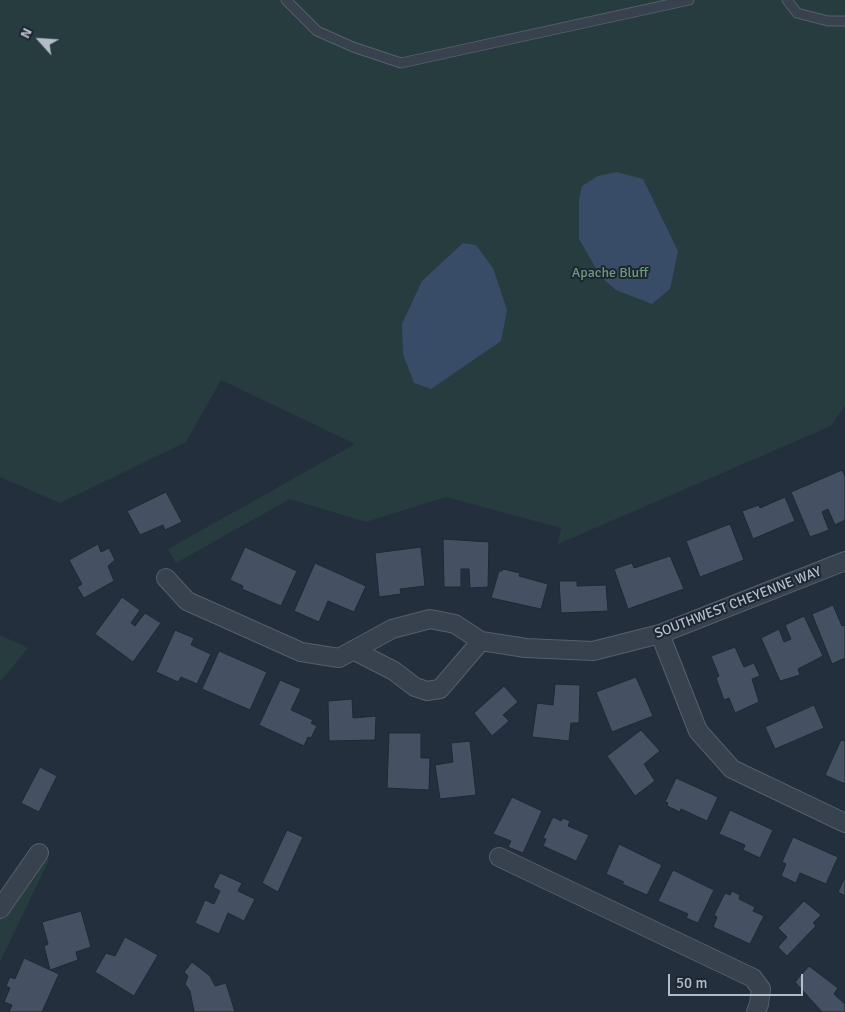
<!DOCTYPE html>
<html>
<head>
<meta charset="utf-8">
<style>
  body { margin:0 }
  #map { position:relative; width:845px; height:1012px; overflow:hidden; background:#242f3e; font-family:Signika,sans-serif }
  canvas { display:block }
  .north { position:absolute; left:15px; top:15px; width:50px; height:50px; -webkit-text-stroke:4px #1d2633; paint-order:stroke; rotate:296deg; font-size:14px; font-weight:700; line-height:20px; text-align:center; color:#b4bcc9 }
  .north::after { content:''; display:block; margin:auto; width:18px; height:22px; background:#b4bcc9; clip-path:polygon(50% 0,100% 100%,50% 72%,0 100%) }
  .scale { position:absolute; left:668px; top:974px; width:135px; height:22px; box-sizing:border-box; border:2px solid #b4bcc9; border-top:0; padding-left:6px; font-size:15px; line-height:18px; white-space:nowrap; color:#b4bcc9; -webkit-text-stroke:4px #1d2633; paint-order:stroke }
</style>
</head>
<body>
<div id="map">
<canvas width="845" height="1012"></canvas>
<div class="north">N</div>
<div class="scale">50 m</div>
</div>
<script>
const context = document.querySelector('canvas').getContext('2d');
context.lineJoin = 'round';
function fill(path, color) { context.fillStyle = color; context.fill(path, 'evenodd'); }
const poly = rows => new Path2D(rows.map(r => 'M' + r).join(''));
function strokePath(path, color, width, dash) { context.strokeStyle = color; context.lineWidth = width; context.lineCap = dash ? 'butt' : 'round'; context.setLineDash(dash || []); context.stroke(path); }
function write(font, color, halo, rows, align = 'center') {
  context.font = font + ' Signika,sans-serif'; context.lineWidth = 4; context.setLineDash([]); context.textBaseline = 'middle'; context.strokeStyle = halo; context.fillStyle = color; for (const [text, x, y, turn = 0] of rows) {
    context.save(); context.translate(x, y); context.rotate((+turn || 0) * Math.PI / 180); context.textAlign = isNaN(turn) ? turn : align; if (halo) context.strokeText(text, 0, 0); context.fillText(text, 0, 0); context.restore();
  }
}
fill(poly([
  [0,0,845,0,845,405,831,426,558,544,561,528,446,497,366,522,290,499,176,563,168,549,355,444,221,380,186,442,60,503,0,477],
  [0,635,28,648,0,682],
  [30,852,49,860,0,962,0,915]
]), '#263c3f');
fill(poly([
  [617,172,643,179,678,251,670,289,652,304,616,290,601,277,579,239,579,199,582,186,598,176],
  [463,243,476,245,493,268,507,310,501,341,431,389,414,383,403,354,402,324,422,281]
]), '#394c67');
const building = poly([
  [842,470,845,476,845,520,835,525,828,509,822,512,829,530,810,537,791,492,842,470],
  [166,492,182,522,165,530,163,525,140,535,127,511,166,492],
  [785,497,795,521,753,539,742,511,759,505,760,508,785,497],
  [730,524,744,560,700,577,686,541,730,524],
  [443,539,489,542,488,587,470,588,469,569,461,569,461,587,444,587,443,539],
  [98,544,101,552,109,548,115,560,108,566,114,581,84,598,77,587,82,584,69,560,98,544],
  [245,547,297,571,281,606,242,589,243,586,230,580,245,547],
  [421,547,425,586,400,589,401,594,379,597,375,553,421,547],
  [670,556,684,589,628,609,614,569,632,563,634,568,670,556],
  [315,563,366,586,354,612,328,601,319,622,294,611,315,563],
  [503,569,520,573,519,576,548,584,541,609,491,598,499,571,502,571,503,569],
  [559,581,577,581,577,586,606,585,608,611,561,613,559,581],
  [122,597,140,610,131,623,135,626,145,613,161,623,133,662,95,634,122,597],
  [833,605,842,626,845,625,845,658,832,664,812,614,833,605],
  [804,616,823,656,798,669,800,675,780,681,761,638,779,629,784,642,791,639,785,625,804,616],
  [175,630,194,638,191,645,211,654,197,684,181,677,178,682,156,672,175,630],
  [735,647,744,667,754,663,760,676,752,679,759,702,735,713,729,698,724,700,716,678,719,676,711,656,735,647],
  [219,651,267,672,250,710,202,689,219,651],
  [636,677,653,716,612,732,596,692,636,677],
  [280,680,301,689,291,710,313,720,311,723,317,726,311,738,308,737,304,746,259,725,280,680],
  [555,684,580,685,579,723,571,723,569,741,532,737,537,703,553,705,555,684],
  [504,686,518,702,503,715,509,721,492,736,474,713,504,686],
  [352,699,353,718,376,716,375,740,329,741,328,701,352,699],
  [814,705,824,728,775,749,765,727,814,705],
  [641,730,660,751,644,764,655,781,635,796,607,756,641,730],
  [389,733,421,733,421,758,430,758,429,790,387,788,389,733],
  [841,740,845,741,845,784,825,775,841,740],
  [470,741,476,795,440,799,435,765,453,762,451,743,470,741],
  [40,767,57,776,39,812,21,803,40,767],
  [676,778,718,797,707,821,681,809,680,812,667,806,668,803,665,802,676,778],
  [512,797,542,811,523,853,508,847,511,841,493,834,512,797],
  [730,810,773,830,760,858,743,850,745,845,719,834,730,810],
  [553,817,561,821,563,818,570,821,568,826,589,835,576,861,543,846,546,839,543,838,553,817],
  [287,830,303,837,278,892,262,883,287,830],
  [793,837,838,857,826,884,800,873,796,883,781,876,786,864,782,862,793,837],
  [619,844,662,865,647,895,622,884,624,882,606,874,619,844],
  [673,870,714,890,698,923,686,918,688,914,658,901,673,870],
  [220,873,242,883,238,891,255,899,244,921,228,913,219,934,195,923,205,900,214,904,220,891,213,887,220,873],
  [845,877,845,896,838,892,845,877],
  [732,891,740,895,739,899,755,907,753,911,764,916,750,944,713,927,717,917,714,915,725,893,730,895,732,891],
  [804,901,821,915,813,923,816,926,787,956,778,947,787,937,778,928,804,901],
  [81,911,91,947,76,952,78,960,50,970,44,946,48,944,42,922,81,911],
  [125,937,158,955,134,996,95,972,106,953,115,956,125,937],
  [24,958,59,974,42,1012,9,1012,12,1005,4,1002,10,988,6,986,10,977,15,979,24,958],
  [192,962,210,976,215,986,226,983,235,1012,194,1012,190,991,185,984,188,976,184,972,192,962],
  [809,966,838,988,834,994,845,1004,845,1012,822,1012,795,982,809,966]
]);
fill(building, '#455162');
strokePath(building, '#1f2835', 1);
const service = poly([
  [286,0,317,31,353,47,401,63,689,0],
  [787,0,797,13,828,21,845,21]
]);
const minor = poly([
  [166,578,187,601,301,652,339,658,392,629,430,619,455,624,481,641,526,648,593,651,660,634,845,561],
  [660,634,698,731,732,769,845,823],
  [353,650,394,671,415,687,427,691,440,689,481,641],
  [499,857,753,978,761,989,759,1004,756,1012],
  [0,909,39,853]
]);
strokePath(service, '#565f6c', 11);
strokePath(minor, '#565f6c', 20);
strokePath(service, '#38414e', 9);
strokePath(minor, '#38414e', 18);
write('14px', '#6b9a76', '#1d2633', [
  ["Apache Bluff",610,273]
]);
write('14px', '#b4bcc9', '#1d2633', [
  ["SOUTHWEST CHEYENNE WAY",738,603,-21]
]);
</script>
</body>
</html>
